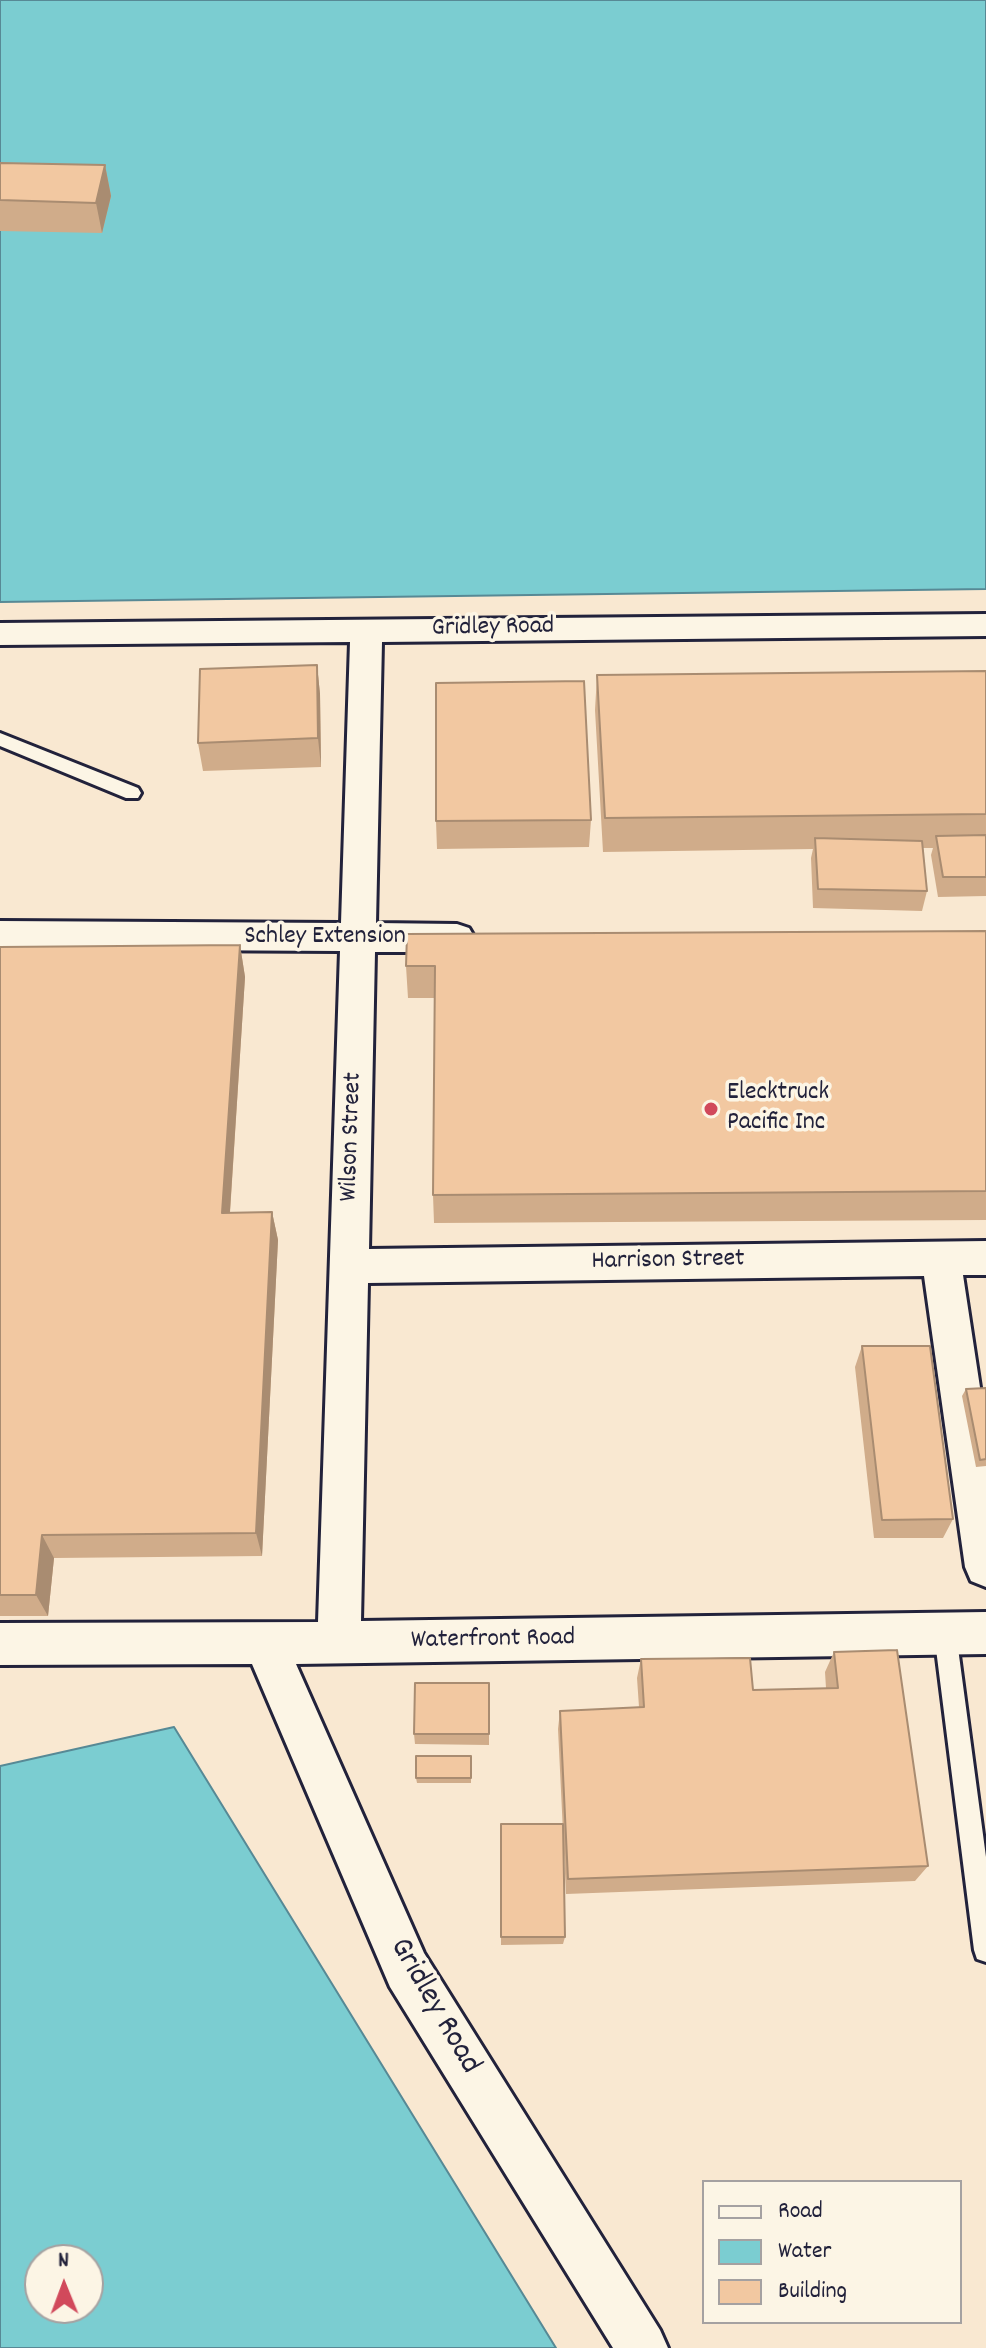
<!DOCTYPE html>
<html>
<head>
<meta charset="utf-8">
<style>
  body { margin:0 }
  #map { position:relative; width:986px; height:2348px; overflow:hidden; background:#f9e8d1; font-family:Dekko,sans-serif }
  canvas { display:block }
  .legend { position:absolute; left:702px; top:2180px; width:260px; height:144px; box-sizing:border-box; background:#fcf5e5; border:2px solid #a5a1a1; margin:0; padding:10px 14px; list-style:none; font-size:24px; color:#22223b }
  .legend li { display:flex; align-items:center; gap:16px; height:40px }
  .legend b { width:40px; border:2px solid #a5a1a1 }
  .north { position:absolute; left:24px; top:2244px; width:80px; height:80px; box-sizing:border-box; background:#fcf5e5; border:2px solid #a5a1a1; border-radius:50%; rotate:359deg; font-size:22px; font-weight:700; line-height:32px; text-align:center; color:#22223b }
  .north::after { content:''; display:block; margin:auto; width:28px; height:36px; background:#d1495b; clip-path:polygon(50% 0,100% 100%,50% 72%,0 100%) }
</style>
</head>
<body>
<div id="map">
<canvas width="986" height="2348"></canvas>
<ul class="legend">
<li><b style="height:10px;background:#fcf5e5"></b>Road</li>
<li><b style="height:22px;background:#7bcdd1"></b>Water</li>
<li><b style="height:22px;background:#f2c8a1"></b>Building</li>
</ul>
<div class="north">N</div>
</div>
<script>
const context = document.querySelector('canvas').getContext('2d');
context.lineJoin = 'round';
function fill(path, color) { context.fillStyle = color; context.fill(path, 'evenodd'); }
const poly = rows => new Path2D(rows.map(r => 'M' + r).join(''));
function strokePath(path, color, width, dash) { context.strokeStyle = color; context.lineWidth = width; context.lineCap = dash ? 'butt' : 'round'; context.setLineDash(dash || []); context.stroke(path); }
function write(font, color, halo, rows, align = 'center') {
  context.font = font + ' Dekko,sans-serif'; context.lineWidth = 7; context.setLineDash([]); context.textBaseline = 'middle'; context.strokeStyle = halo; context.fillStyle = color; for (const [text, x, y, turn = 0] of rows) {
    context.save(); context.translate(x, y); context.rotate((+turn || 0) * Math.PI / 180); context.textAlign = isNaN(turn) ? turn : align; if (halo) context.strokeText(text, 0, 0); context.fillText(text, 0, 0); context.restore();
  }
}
const water = poly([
  [0,0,986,0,986,589,0,602,0,0],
  [174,1727,556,2348,0,2348,0,1766,174,1727],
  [40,2260,88,2260,88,2308,40,2308,40,2260]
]);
fill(water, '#7bcdd1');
strokePath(water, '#578995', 2);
const lane = poly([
  [0,733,138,788,141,793,138,798,126,798,0,746,0,733],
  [945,1622,953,1625,956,1633,986,1857,986,1962,977,1959,974,1950,934,1633,937,1625,945,1622]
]);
const street = poly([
  [986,614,986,636,382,642,376,923,457,924,469,928,475,938,469,948,457,952,375,952,369,1249,986,1241,986,1275,963,1275,986,1427,986,1587,971,1581,965,1567,924,1276,368,1283,361,1621,986,1612,986,1654,296,1664,424,1953,660,2330,668,2348,613,2348,390,1987,252,1664,0,1665,0,1623,318,1622,340,951,0,949,0,921,341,923,350,642,0,645,0,623,986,614]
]);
strokePath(lane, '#22223b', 6);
strokePath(street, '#22223b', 6);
fill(lane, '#fcf5e5');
fill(street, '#fcf5e5');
fill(poly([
  [0,163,105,165,111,196,102,233,0,231],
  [317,665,320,694,321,767,203,771,198,743],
  [986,671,986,896,938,897,931,855,933,848,923,848,927,891,922,911,813,908,811,858,813,849,603,852,595,710,597,675],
  [591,820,589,847,437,849,436,821],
  [986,931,986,1220,434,1223,433,1195,435,998,408,998,406,966],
  [240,945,245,977,230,1213,272,1212,278,1240,262,1556,54,1558,48,1616,0,1616,0,947],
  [862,1346,953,1519,943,1538,874,1538,855,1367],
  [986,1388,986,1466,976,1467,962,1396,966,1389],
  [834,1652,928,1866,915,1881,566,1894,558,1729,560,1711,639,1707,637,1678,641,1659,753,1690,826,1688,825,1672],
  [489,1683,489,1745,415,1744,414,1734],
  [471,1756,471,1783,417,1783,416,1778],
  [501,1824,565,1937,563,1944,501,1945]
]), '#d0ac8a');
fill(poly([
  [105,165,111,196,102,233,96,203],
  [317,665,320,694,321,767,318,738],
  [240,945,245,977,228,1241,222,1213],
  [272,1212,278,1240,262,1556,256,1533],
  [42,1535,54,1558,48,1616,36,1595]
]), '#a98c71');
const building = poly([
  [0,163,105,165,96,203,0,200,0,163],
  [317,665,318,738,198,743,200,669,317,665],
  [986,671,986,814,605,818,597,675,986,671],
  [584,681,591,820,436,821,436,683,584,681],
  [986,835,986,877,943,877,936,836,986,835],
  [815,838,922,841,927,891,818,889,815,838],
  [986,931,986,1191,433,1195,435,966,406,966,407,934,986,931],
  [240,945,222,1213,272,1212,256,1533,42,1535,36,1595,0,1595,0,947,240,945],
  [862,1346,930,1346,953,1519,882,1520,862,1346],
  [986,1388,986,1459,980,1460,966,1389,986,1388],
  [897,1650,928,1866,568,1879,560,1711,644,1707,641,1659,750,1658,753,1690,838,1688,834,1652,897,1650],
  [415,1683,489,1683,489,1734,414,1734,415,1683],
  [416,1756,471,1756,471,1778,416,1778,416,1756],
  [501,1824,563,1824,565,1937,501,1937,501,1824]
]);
fill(building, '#f2c8a1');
strokePath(building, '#a98c71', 2);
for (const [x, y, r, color] of [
  [711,1109,8,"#d1495b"]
]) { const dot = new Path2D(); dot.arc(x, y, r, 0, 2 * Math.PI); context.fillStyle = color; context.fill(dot); strokePath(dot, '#fcf5e5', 3); }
write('26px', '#22223b', '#fcf5e5', [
  ["Gridley Road",493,629,-1],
  ["Schley Extension",325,938],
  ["Wilson Street",353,1137,-88],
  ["Harrison Street",668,1262,-1],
  ["Waterfront Road",493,1641,-1]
]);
write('26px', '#22223b', '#fcf5e5', [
  ["Elecktruck",727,1094],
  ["Pacific Inc",727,1124]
], 'left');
write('32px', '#22223b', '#fcf5e5', [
  ["Gridley Road",433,2007,60]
]);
</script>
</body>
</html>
